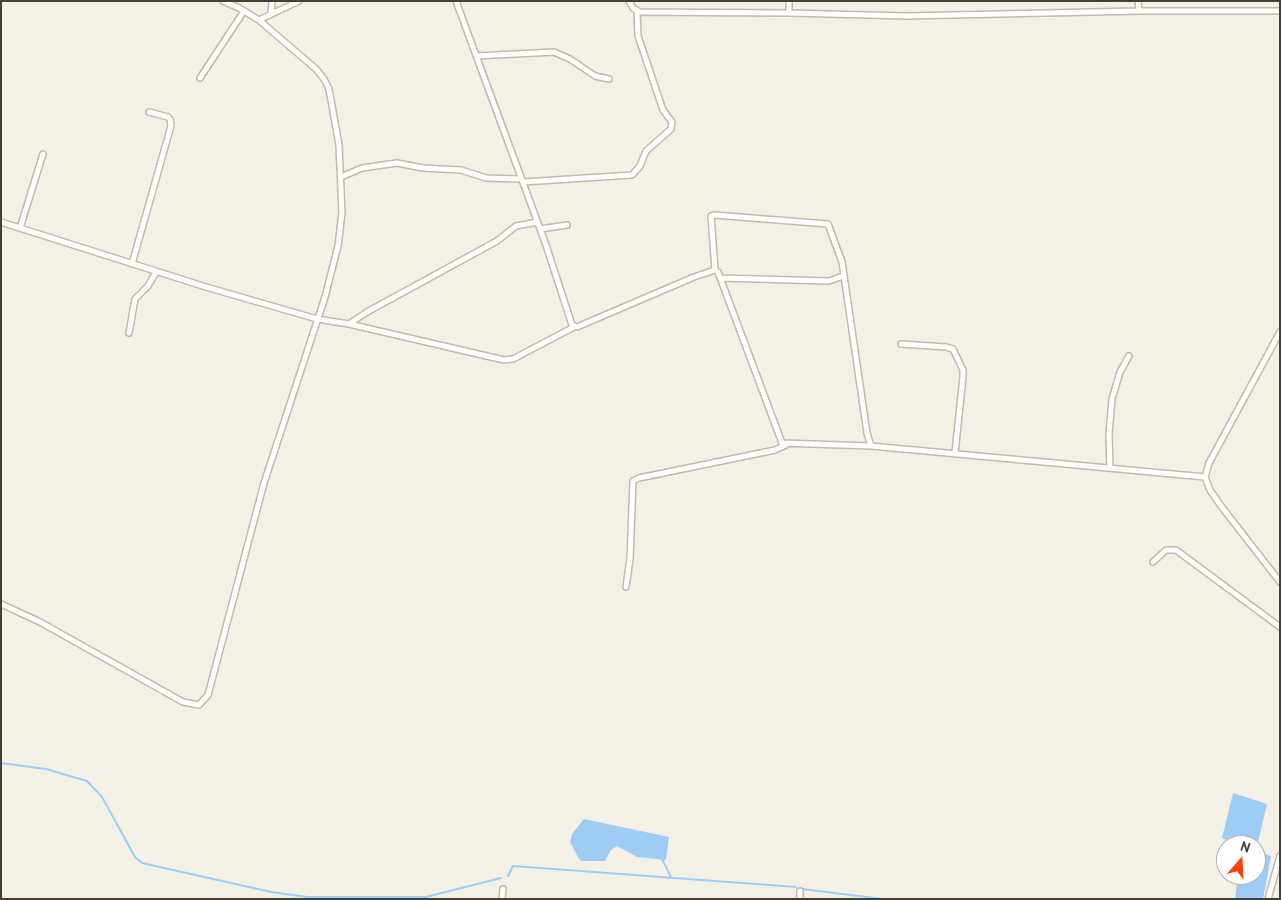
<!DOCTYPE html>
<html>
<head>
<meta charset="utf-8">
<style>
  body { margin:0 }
  #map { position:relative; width:1281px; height:900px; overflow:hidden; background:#f3f0e5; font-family:"PT Sans",sans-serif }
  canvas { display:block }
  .frame { position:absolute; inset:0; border:2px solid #464034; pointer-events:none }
  .north { position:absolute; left:1216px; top:835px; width:50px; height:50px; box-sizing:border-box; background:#fff; border:1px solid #b5b3ae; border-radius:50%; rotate:19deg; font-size:14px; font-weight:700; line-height:20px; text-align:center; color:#464034 }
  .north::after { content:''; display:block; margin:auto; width:18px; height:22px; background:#ff3e10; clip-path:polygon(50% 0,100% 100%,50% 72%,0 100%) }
</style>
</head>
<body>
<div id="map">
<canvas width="1281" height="900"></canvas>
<div class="frame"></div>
<div class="north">N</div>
</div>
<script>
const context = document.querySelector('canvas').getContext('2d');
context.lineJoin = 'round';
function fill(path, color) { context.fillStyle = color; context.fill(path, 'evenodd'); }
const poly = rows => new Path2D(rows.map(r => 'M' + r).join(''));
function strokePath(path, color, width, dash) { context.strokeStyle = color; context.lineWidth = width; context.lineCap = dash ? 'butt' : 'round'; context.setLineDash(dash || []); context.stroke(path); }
fill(poly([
  [1233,793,1267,804,1256,851,1271,856,1263,899,1235,899,1238,875,1256,875,1256,845,1241,845,1222,838],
  [584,819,669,837,666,860,637,857,617,846,611,850,605,861,582,861,579,859,570,842,572,834]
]), '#9dcdf4');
strokePath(poly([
  [1,763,46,769,87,781,102,797,135,857,142,863,271,892,307,897,426,897,501,878],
  [662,859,671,877],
  [508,876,513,866,796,887],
  [802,889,883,899]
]), '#9dcdf4', 2);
const minor = poly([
  [456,1,546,245,572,325,577,327,694,277,715,270,718,272,782,443,871,446,1205,477],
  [629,1,633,8,640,12,789,13,907,16,1139,11,1280,11],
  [789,1,789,13],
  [1138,1,1139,11],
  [271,14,272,1],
  [259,20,299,1],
  [476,56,554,52,570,59,595,76,609,79],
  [200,78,244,11],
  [341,177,362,168,397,163,423,168,461,170,486,178,521,179],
  [523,182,632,175,640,166,646,151,671,129,672,122,663,110,638,36,637,11],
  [1,222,206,287,317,319,349,324,367,312,497,241,516,226,537,222],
  [20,228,43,154],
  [540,229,567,225],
  [132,264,171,126,170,119,168,117,149,112],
  [715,270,711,216,714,215,828,224,842,262,867,433,871,446],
  [720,278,829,281,843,276],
  [349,324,504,360,513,359,574,327],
  [1280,332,1209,463,1205,477,1210,490,1221,506,1280,582],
  [129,333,135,299,148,286,156,272],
  [901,344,946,347,953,349,963,370,963,377,955,453],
  [1110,468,1109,434,1112,399,1120,372,1129,356],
  [1153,562,1166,550,1176,550,1280,627],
  [626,587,630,559,633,481,639,478,775,450,786,445],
  [1,604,40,622,183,702,199,705,208,695,264,483,325,297,338,246,342,213,339,145,329,89,324,79,316,69,259,20,239,8,223,1],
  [502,899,503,889],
  [800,899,800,891],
  [1268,899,1280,856]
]);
strokePath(minor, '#c2bbaa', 8);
strokePath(minor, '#fff', 5);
</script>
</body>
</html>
